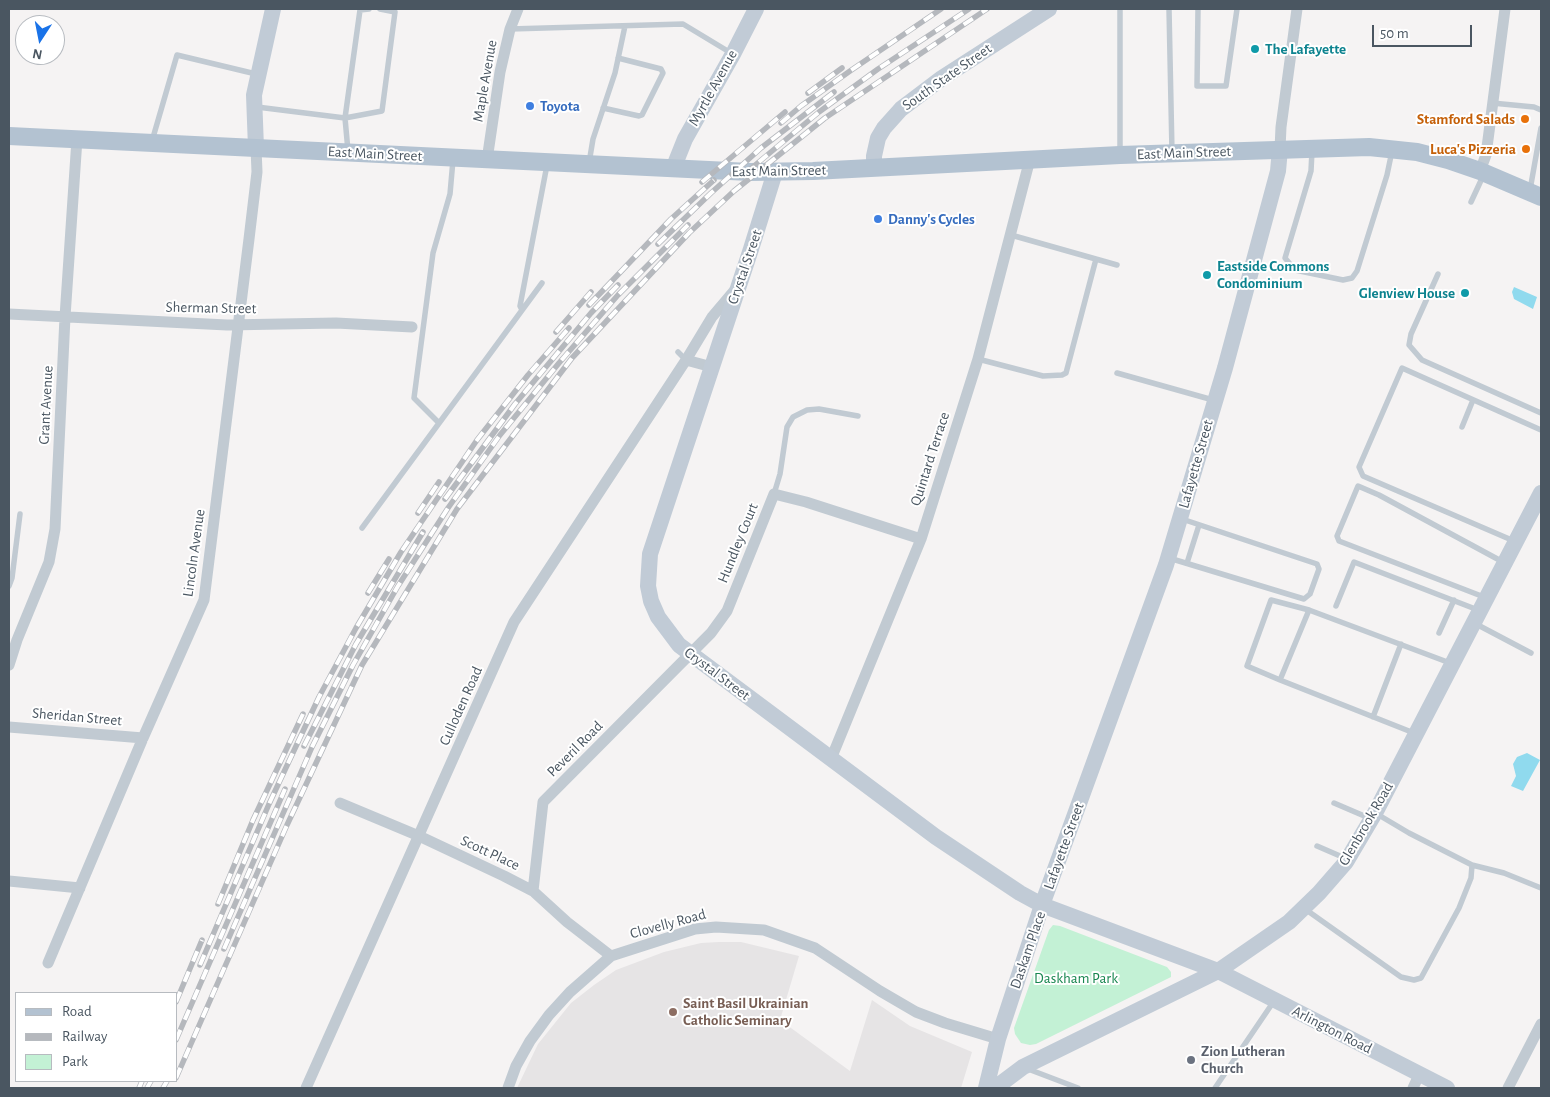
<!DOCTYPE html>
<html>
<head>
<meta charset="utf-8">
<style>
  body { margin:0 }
  #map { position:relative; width:1550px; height:1097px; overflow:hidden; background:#f5f3f3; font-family:"Alegreya Sans",sans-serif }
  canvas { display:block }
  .frame { position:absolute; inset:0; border:10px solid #4a5661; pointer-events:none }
  .legend { position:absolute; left:15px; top:992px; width:162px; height:90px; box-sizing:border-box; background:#fff; border:1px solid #b7bbc0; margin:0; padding:6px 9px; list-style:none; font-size:15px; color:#4a5661 }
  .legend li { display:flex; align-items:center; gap:10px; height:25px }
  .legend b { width:25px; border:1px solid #b7bbc0 }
  .north { position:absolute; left:15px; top:15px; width:50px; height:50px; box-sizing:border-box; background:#fff; border:1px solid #b7bbc0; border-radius:50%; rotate:191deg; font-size:14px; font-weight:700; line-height:20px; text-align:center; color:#4a5661 }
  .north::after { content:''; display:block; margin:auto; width:18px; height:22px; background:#1a73e8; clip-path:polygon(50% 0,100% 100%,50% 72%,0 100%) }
  .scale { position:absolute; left:1372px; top:25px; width:100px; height:22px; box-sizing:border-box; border:2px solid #4a5661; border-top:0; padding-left:6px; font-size:15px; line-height:18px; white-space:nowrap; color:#4a5661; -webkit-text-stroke:4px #fff; paint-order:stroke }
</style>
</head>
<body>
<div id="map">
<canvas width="1550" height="1097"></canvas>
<div class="frame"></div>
<ul class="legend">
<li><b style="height:6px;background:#b3c2d1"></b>Road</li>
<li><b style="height:6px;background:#b5b8bd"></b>Railway</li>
<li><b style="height:14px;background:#c3f1d5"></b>Park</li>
</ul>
<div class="north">N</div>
<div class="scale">50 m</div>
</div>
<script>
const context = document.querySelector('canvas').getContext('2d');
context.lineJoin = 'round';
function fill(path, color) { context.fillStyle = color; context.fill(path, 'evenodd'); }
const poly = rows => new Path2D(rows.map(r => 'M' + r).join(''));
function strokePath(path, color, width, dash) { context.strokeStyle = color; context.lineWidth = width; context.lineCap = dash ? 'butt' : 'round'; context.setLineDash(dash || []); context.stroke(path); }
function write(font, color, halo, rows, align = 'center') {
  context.font = font + ' "Alegreya Sans",sans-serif'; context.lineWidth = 4; context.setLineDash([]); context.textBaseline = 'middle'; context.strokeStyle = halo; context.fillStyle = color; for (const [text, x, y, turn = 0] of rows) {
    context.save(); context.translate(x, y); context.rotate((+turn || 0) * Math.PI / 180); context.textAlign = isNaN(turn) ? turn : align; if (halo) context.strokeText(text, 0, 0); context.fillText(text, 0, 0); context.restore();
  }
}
fill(poly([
  [719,942,741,942,799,956,780,1020,850,1071,872,1000,910,1026,972,1052,961,1088,517,1088,538,1044,571,1003,594,985,616,970,664,952,701,943]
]), '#e6e4e5');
fill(poly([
  [1053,925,1060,926,1167,967,1171,972,1171,977,1036,1044,1030,1045,1021,1043,1015,1034,1014,1028,1049,930]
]), '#c3f1d5');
fill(poly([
  [1514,287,1537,297,1533,309,1514,299,1512,292],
  [1527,753,1540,760,1523,791,1511,786,1516,776,1513,764,1517,757]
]), '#90daee');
strokePath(poly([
  [1120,9,1120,153],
  [1169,9,1172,152],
  [1198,9,1197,86,1226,86,1237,9],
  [510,29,683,24,731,53],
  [1492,103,1534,107,1541,110],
  [257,107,345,118,382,111,395,12,380,9],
  [603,108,639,116,642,115,663,73,661,69,618,58],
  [152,141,177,55,256,74],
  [348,151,345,118,360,10,369,9],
  [1312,151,1311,171,1285,258,1295,270,1343,280,1352,278,1357,271,1387,175,1392,151],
  [589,163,593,139,615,73,625,26],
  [1530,190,1541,128],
  [1471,202,1484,174],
  [1011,235,1117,265],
  [1438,274,1411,334,1409,345,1422,360,1541,413],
  [522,310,520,306,547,165],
  [678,352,686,360],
  [978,359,1043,376,1062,375,1066,373,1096,259],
  [1117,373,1213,400],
  [439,423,414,398,433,253,450,194,453,160],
  [1462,427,1473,400],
  [774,494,780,474,787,427,793,417,807,410,819,409,858,416],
  [362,528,542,283],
  [1514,541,1363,476,1359,467,1402,368,1541,430],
  [1169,558,1304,599,1310,594,1319,569,1317,564,1182,519],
  [1187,563,1199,525],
  [9,586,12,578,20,514],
  [1484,597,1339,541,1337,536,1358,486,1379,495,1503,562],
  [1336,606,1354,562,1478,610],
  [1476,624,1531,653],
  [1439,633,1454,600],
  [1280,680,1247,666,1271,600,1309,610],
  [1373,717,1401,644],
  [1414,733,1280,680,1309,610,1450,663],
  [1334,803,1369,818],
  [1377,814,1409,833,1472,865,1504,873,1541,888],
  [1317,846,1347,859],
  [1305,909,1401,977,1414,980,1421,978,1459,908,1471,878,1472,865],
  [1028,1069,1078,1088],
  [1215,1088,1274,1001]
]), '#c1cad2', 5.5);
strokePath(poly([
  [1280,149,1281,127,1297,9],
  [487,160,500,72,510,29,518,9],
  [1480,171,1486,155,1505,9],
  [9,314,227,325,336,323,412,327],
  [686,360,712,367],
  [9,665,17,640,49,562,55,529,65,317,77,139],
  [9,727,143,738],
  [831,759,921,539,978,359,1030,159],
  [340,803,419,836,504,876,533,891,567,922,611,956],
  [9,881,80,888],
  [533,891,543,802,711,633,727,611,774,494,806,502,921,539],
  [48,963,143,738,204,600,249,239,257,172,256,148],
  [306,1088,514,622,686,360,712,317,734,291],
  [508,1088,516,1066,530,1041,549,1015,570,992,611,956,695,929,716,927,764,930,815,948,880,991,916,1012,945,1023,998,1039],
  [1413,1088,1419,1075],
  [1508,1088,1541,1024]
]), '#c1cad2', 11);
strokePath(poly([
  [256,148,254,95,273,9],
  [874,168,874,156,878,138,884,128,901,109,942,78,1049,9],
  [673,169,685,139,733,54,756,9],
  [775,172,751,249,650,554,648,586,651,601,658,617,679,645,691,654,936,837,1020,893,1042,905,1218,971,1447,1088],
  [986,1088,998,1039,1042,905,1166,565,1225,368,1278,171,1280,149],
  [995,1088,1023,1067,1218,971,1289,922,1319,893,1346,862,1375,813,1541,493]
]), '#c1cbd6', 16);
strokePath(poly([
  [9,136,750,172,813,171,1120,155,1369,147,1417,152,1448,160,1480,171,1541,197]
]), '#b3c2d1', 18);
const rail = poly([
  [808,93,842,68],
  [781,123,801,106,850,71,941,9],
  [742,176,819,112,878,69,969,9],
  [702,182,785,112],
  [658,244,711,193,761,148,834,92],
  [589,305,671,219,714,180],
  [556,332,591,292],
  [445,499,515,404,591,313,618,285],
  [418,513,439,482],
  [368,593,389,559],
  [304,746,356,644,423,532],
  [218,904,253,820,303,714],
  [224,949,312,747,353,665,398,586,448,508,500,435,559,363,618,295,688,225],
  [200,965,269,804,319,697,356,628,401,552,477,440,528,375,569,328],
  [176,1002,202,940],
  [176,1040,285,789],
  [176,1078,287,825,362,665,457,509,572,358,689,233,734,191,825,118,987,9],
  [139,1088,142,1081],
  [147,1088,151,1081],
  [163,1088,167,1081]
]);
strokePath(rail, '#b5b8bd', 5.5);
strokePath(rail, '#fff', 4, [11]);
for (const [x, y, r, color] of [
  [1255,49,5,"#0f9aa8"],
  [530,106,5,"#3f7fe0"],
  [1525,119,5,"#e8710a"],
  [1526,149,5,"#e8710a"],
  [878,219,5,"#3f7fe0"],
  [1207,275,5,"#0f9aa8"],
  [1465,293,5,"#0f9aa8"],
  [673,1012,5,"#8d6e63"],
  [1191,1060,5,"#6b7280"]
]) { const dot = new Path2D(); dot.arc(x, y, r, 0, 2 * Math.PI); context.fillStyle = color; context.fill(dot); strokePath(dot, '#fff', 2); }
write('bold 15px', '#0d838f', '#fff', [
  ["The Lafayette",1265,49],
  ["Eastside Commons",1217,266],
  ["Condominium",1217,283],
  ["Glenview House",1455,293,"right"]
], 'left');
write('15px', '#4a5661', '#fff', [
  ["South State Street",947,77,-35],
  ["Maple Avenue",485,81,-80],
  ["Myrtle Avenue",713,88,-61],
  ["East Main Street",1184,153,-2],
  ["East Main Street",375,154,3],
  ["East Main Street",779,171,-1],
  ["Crystal Street",745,267,-71],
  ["Sherman Street",211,308,1],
  ["Grant Avenue",46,405,-87],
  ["Quintard Terrace",930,459,-72],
  ["Lafayette Street",1196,464,-74],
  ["Hundley Court",738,543,-68],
  ["Lincoln Avenue",194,553,-82],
  ["Crystal Street",717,674,37],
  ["Culloden Road",461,706,-66],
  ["Sheridan Street",77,717,5],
  ["Peveril Road",575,749,-45],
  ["Glenbrook Road",1366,824,-60],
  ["Lafayette Street",1064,846,-70],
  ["Scott Place",490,853,25],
  ["Clovelly Road",668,924,-15],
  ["Daskam Place",1028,950,-71],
  ["Arlington Road",1332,1030,27]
]);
write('bold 15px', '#366cbe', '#fff', [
  ["Toyota",540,106],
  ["Danny's Cycles",888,219]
], 'left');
write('bold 15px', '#c56008', '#fff', [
  ["Stamford Salads",1515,119],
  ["Luca's Pizzeria",1516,149]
], 'right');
write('15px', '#17864f', '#fff', [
  ["Daskham Park",1076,978]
]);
write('bold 15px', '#785e54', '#fff', [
  ["Saint Basil Ukrainian",683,1003],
  ["Catholic Seminary",683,1020]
], 'left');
write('bold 15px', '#5b616d', '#fff', [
  ["Zion Lutheran",1201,1051],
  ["Church",1201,1068]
], 'left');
</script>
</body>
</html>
